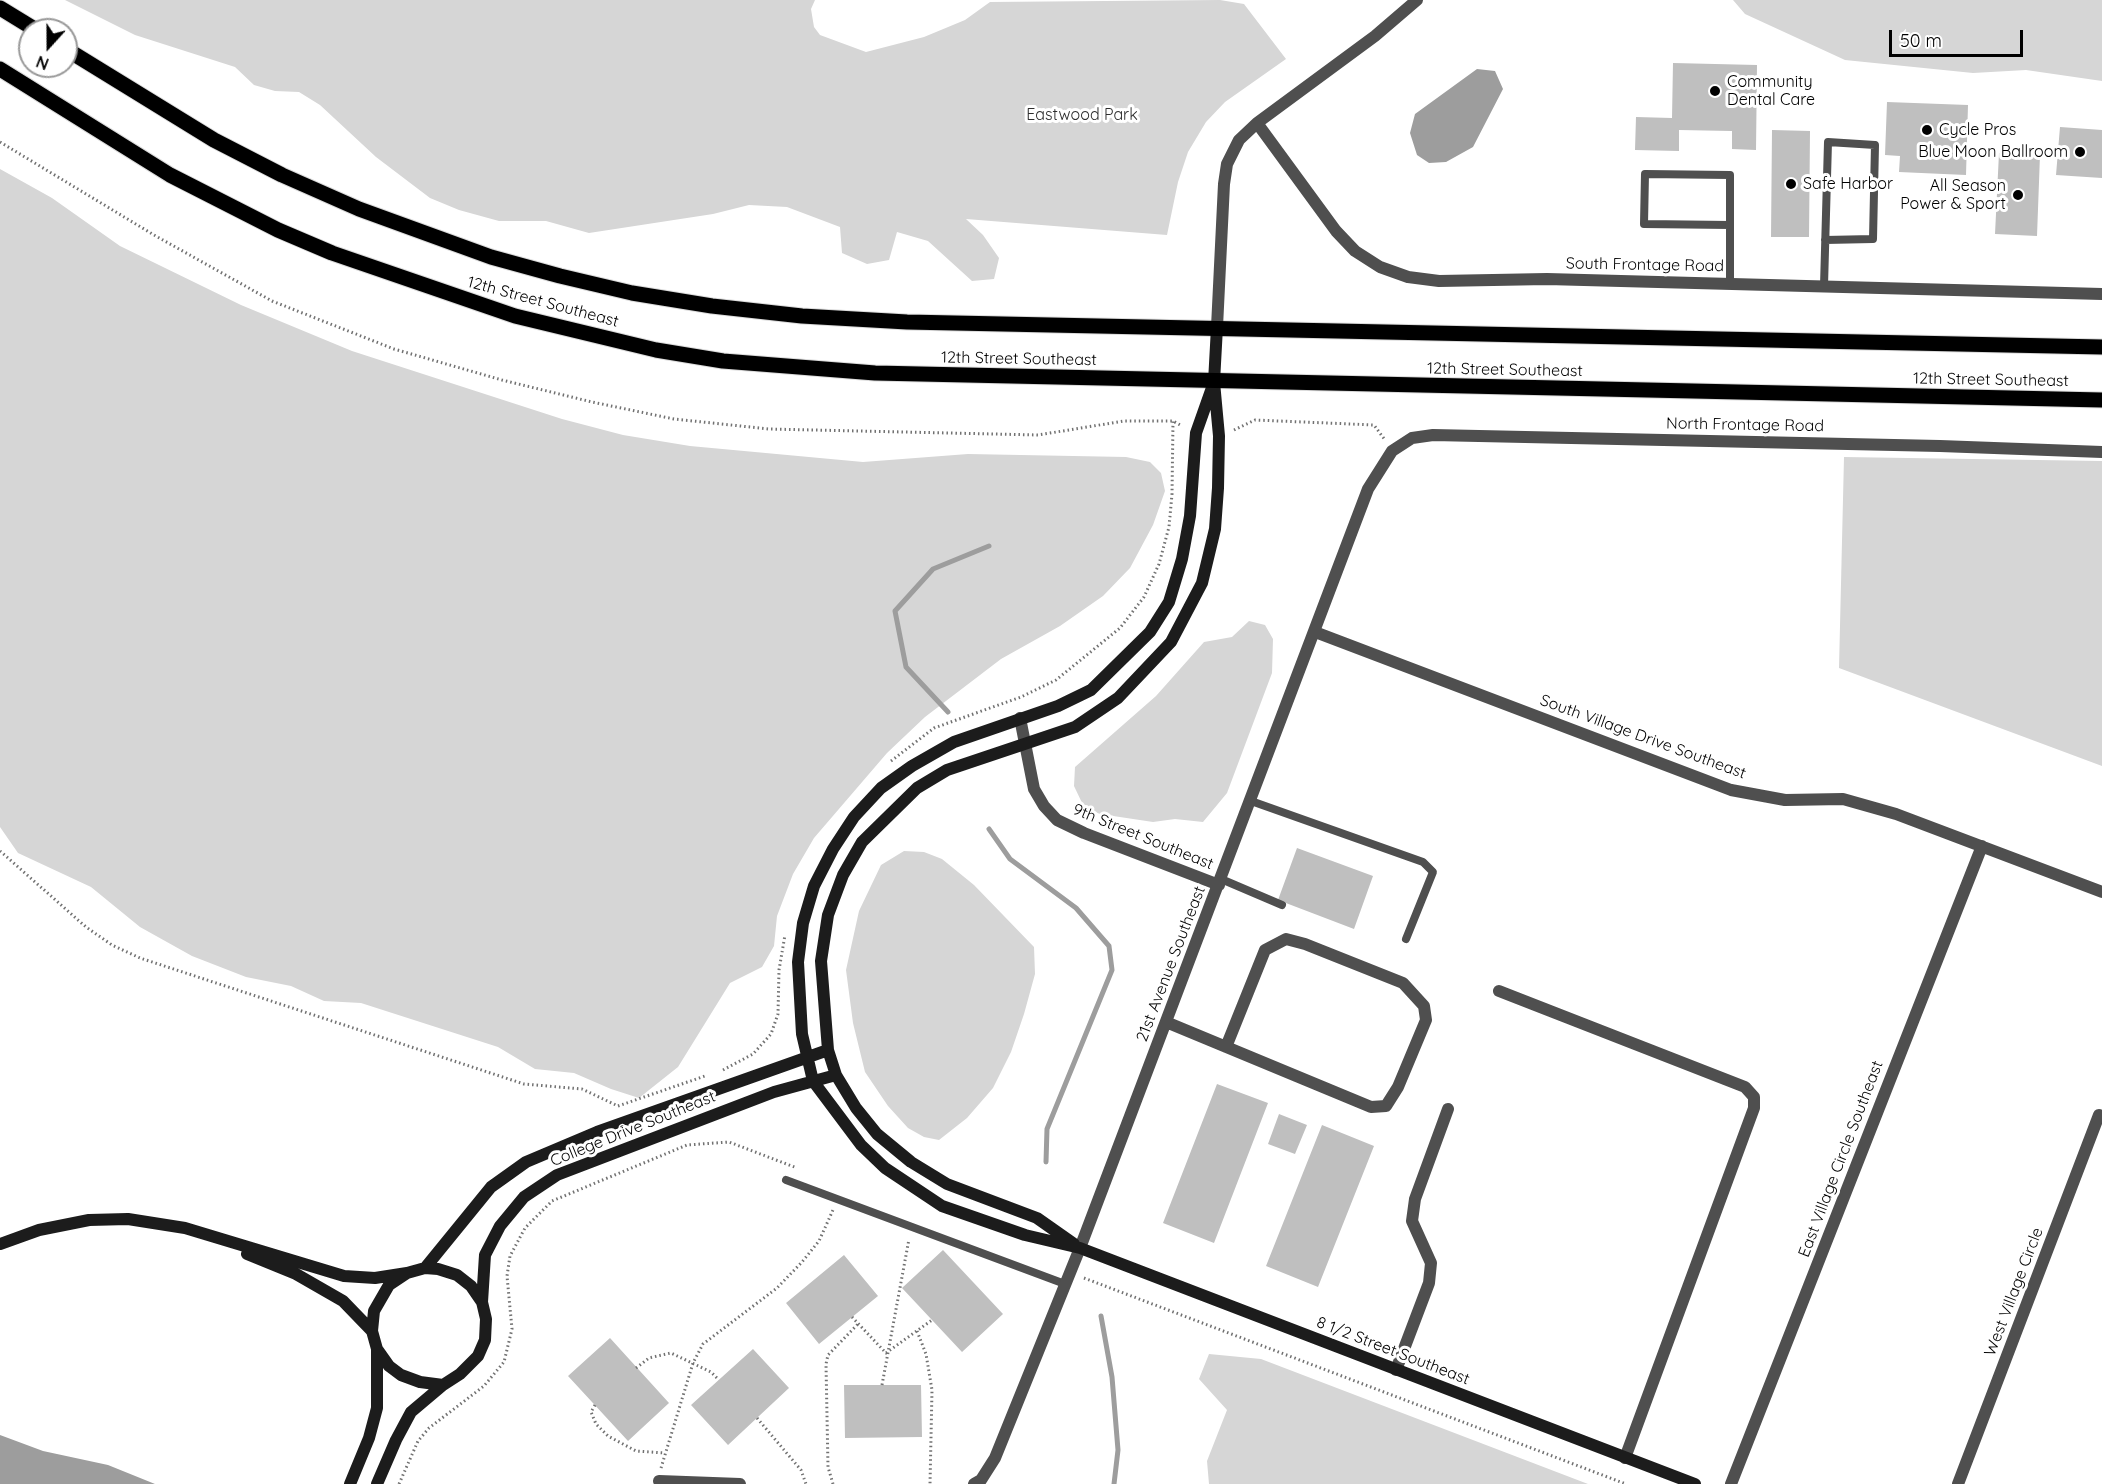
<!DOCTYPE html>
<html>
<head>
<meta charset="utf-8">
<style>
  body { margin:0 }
  #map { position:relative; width:2102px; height:1484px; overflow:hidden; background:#fff; font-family:Quicksand,sans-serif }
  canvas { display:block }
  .north { position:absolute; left:18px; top:18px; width:60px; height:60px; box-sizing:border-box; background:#fff; border:2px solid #999; border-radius:50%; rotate:201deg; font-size:16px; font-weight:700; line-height:24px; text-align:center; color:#000 }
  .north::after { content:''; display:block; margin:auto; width:21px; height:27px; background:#000; clip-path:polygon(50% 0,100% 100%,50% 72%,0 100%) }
  .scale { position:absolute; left:1889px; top:30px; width:134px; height:27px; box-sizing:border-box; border:3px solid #000; border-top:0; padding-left:8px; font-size:18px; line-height:21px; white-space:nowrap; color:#000; -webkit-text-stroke:4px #fff; paint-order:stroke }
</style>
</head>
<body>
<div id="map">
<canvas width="2102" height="1484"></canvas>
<div class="north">N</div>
<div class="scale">50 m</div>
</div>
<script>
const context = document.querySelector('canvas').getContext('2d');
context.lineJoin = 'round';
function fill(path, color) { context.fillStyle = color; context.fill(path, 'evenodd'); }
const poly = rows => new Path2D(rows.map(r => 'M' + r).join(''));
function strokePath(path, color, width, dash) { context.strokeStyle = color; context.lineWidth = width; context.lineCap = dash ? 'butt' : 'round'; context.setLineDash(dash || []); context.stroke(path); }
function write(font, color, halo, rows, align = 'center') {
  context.font = font + ' Quicksand,sans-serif'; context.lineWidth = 6; context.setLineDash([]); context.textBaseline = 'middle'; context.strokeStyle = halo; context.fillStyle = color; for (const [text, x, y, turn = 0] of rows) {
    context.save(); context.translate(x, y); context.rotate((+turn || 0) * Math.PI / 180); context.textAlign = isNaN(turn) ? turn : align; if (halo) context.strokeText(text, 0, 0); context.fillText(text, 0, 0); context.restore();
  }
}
fill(poly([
  [65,0,815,0,811,9,814,27,820,35,866,52,924,37,965,20,990,2,1220,0,1244,4,1286,59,1225,102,1206,122,1188,152,1178,182,1167,235,966,219,983,235,999,258,994,279,972,281,928,241,897,232,889,260,867,264,842,253,840,227,787,207,749,205,713,214,589,233,546,221,499,221,459,210,430,198,376,157,320,105,299,92,275,91,254,85,235,67,135,35],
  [1733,0,2102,0,2102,81,2026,70,1973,73,1845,60,1745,14],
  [0,169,52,198,120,246,241,305,352,351,562,419,623,435,690,446,863,462,968,454,1126,457,1150,462,1161,473,1165,491,1153,525,1130,568,1103,596,1060,626,1001,659,925,717,887,753,814,838,793,874,777,916,774,946,762,967,730,983,678,1067,639,1098,611,1089,574,1073,535,1069,498,1047,361,1003,324,1001,291,986,246,977,192,956,140,927,91,887,18,853,0,827],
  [1844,457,2102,461,2102,766,1839,668],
  [1249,621,1265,625,1273,639,1272,673,1227,793,1203,822,1175,819,1153,822,1100,814,1084,807,1074,786,1075,767,1156,696,1204,642,1232,637],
  [904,851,924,852,942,859,974,885,1034,947,1035,974,1024,1014,1011,1052,993,1088,967,1118,939,1140,924,1137,908,1128,888,1106,865,1072,853,1023,846,970,859,911,881,865],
  [1209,1354,1261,1359,1588,1484,1209,1484,1207,1461,1227,1410,1199,1379]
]), '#d6d6d6');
fill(poly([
  [1477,69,1495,71,1503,89,1473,147,1446,162,1429,163,1417,155,1410,133,1415,114],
  [0,1435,43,1451,108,1465,155,1484,0,1484]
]), '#9d9d9d');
strokePath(poly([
  [948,712,906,667,895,611,933,569,989,546],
  [989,829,1010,859,1076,908,1109,946,1112,970,1047,1129,1046,1162],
  [1101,1316,1112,1377,1118,1450,1114,1484]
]), '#9d9d9d', 5);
fill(poly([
  [1673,63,1757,65,1756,150,1732,149,1732,131,1679,130,1679,151,1635,150,1636,117,1672,118],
  [1887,102,1968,105,1966,175,1899,172,1900,156,1885,155],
  [2060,127,2102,130,2102,178,2056,175],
  [1772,130,1810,131,1809,237,1771,237],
  [1999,153,2040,155,2037,236,1995,234],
  [1297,848,1373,876,1354,929,1278,900],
  [1217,1084,1268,1103,1214,1243,1163,1223],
  [1279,1114,1307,1125,1295,1154,1268,1144],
  [1322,1125,1374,1146,1318,1287,1266,1266],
  [943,1250,1003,1314,962,1352,902,1288],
  [844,1255,878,1296,819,1344,786,1303],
  [610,1338,669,1403,628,1441,568,1376],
  [753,1349,789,1388,728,1445,691,1405],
  [844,1385,921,1385,922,1437,845,1438]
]), '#bfbfbf');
const primary = poly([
  [0,8,36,30],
  [66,49,214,140,282,175,359,209,491,257,560,276,632,293,712,306,802,316,907,322,2102,347],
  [0,69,170,175,278,230,332,253,515,316,656,350,723,361,875,373,2102,400]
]);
strokePath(primary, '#dbdbdb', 17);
strokePath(poly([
  [0,142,154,235,272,301,394,349,502,380,592,402,674,419,769,429,1038,435,1124,421,1173,421,1182,426],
  [1234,430,1255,420,1374,425,1385,440],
  [891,761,934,728,1021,697,1056,680,1120,628,1144,597,1159,564,1169,527,1172,494,1173,421],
  [0,851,86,927,112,945,140,958,524,1084,582,1089,618,1106],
  [723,1070,753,1054,771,1034,778,1014,779,970,785,935],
  [618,1106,705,1076],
  [1084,1278,1626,1484],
  [852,1317,886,1353,932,1320],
  [917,1331,926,1354,932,1390,930,1484],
  [636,1368,649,1358,671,1353,711,1372,719,1380],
  [882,1385,909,1239],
  [595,1405,591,1412,596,1424,608,1436,636,1451,665,1453],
  [757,1418,801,1470,806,1484],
  [661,1468,693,1363,703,1344,777,1288,802,1262,819,1241,833,1210],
  [399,1484,418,1441,429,1428,484,1386,504,1362,512,1329,507,1276,510,1256,525,1228,552,1201,687,1145,729,1142,797,1168],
  [833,1484,828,1467,826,1364,828,1355,858,1324]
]), '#717171', 3, [1.5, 3]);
strokePath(poly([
  [1730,225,1644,224,1645,174,1730,175,1730,284],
  [1824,286,1828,142,1875,145,1873,239,1825,240],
  [1251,801,1423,862,1433,872,1406,939],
  [1221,879,1282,905],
  [786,1180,1065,1284]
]), '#4f4f4f', 8);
strokePath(poly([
  [1257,123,1336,231,1355,251,1380,267,1408,277,1439,281,1547,279,2102,294],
  [1217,327,1224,184,1227,164,1239,140,1257,123,1375,36,1417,0],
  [1315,632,1731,790,1785,800,1843,799,1896,814,2102,892],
  [1020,718,1034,789,1044,806,1057,820,1084,833,1219,885],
  [1499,991,1745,1087,1754,1097,1754,1108,1625,1458],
  [1166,1022,1371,1107,1386,1106,1398,1087,1426,1020,1424,1006,1403,983,1305,944,1286,939,1265,950,1226,1047],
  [1396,1370,1429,1283,1431,1263,1412,1221,1415,1199,1448,1109],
  [659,1481,740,1484],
  [974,1484,981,1480,995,1458,1080,1248,1368,489,1392,451,1412,438,1433,435,1940,446,2102,452],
  [1731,1484,1982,846],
  [1958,1484,2099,1115,2102,1116]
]), '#4f4f4f', 12);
strokePath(poly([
  [1214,382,1196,433,1190,516,1182,559,1169,602,1150,632,1091,690,1058,706,954,742,912,766,881,788,854,817,833,849,814,886,803,923,798,962,802,1034,813,1081,861,1145,885,1168,942,1206,1025,1235,1080,1248,1695,1484],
  [0,1244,39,1230,89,1220,128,1219,185,1228,344,1276,375,1278,407,1273],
  [1074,1244,1037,1218,947,1184,911,1162,877,1134,856,1108,836,1075,828,1050,821,961,828,915,843,875,862,842,917,788,947,770,1075,727,1118,698,1171,642,1202,583,1215,529,1218,488,1219,436,1214,382,1217,327],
  [247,1254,296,1274,343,1301,372,1331],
  [425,1268,491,1187,526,1162,597,1132,828,1050],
  [425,1268,438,1269,457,1275,471,1286,482,1302,486,1319,485,1340,478,1356,460,1374,443,1385,420,1382,401,1375,389,1366,377,1349,372,1331,374,1311,389,1285,407,1273,425,1268],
  [482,1302,485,1255,500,1226,524,1197,557,1175,774,1092,836,1075],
  [350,1484,369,1438,377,1408,377,1350],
  [377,1484,396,1440,411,1412,443,1385]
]), '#1c1c1c', 12);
strokePath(primary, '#000', 15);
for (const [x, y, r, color] of [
  [1715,91,6,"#000"],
  [1927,130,6,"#000"],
  [2080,152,6,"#000"],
  [1791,184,6,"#000"],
  [2018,195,6,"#000"]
]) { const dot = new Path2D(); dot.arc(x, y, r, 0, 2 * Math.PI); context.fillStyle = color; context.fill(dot); strokePath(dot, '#fff', 2); }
write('16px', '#000', '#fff', [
  ["Community",1727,82],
  ["Dental Care",1727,100],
  ["Cycle Pros",1939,130],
  ["Blue Moon Ballroom",2068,152,"right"],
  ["Safe Harbor",1803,184],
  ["All Season",2006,186,"right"],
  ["Power & Sport",2006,204,"right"]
], 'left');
write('16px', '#2d2d2d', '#fff', [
  ["Eastwood Park",1082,115]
]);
write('16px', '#000', '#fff', [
  ["South Frontage Road",1645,265,1],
  ["12th Street Southeast",543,302,15],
  ["12th Street Southeast",1019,359,1],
  ["12th Street Southeast",1505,370,1],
  ["12th Street Southeast",1991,380,1],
  ["North Frontage Road",1745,425,1],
  ["South Village Drive Southeast",1643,737,20],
  ["9th Street Southeast",1143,837,22],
  ["21st Avenue Southeast",1171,964,-69],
  ["College Drive Southeast",633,1129,-22],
  ["East Village Circle Southeast",1841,1159,-69],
  ["West Village Circle",2014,1292,-69],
  ["8 1/2 Street Southeast",1393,1351,21]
]);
</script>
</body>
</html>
